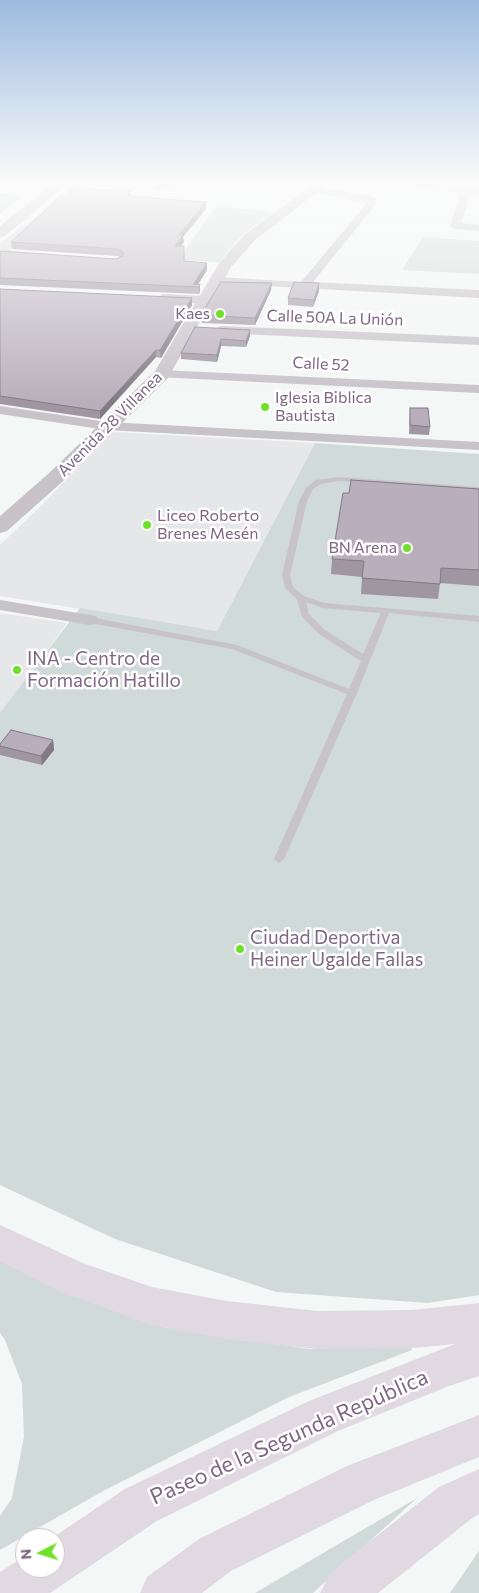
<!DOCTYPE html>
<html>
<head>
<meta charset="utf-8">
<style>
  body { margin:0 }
  #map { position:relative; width:479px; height:1593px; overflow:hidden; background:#f3f7f5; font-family:Commissioner,sans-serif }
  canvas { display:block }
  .north { position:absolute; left:15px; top:1528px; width:50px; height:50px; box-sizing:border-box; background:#fff; border:1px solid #ccc2ce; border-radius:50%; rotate:265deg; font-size:14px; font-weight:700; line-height:20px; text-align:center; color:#7f6684 }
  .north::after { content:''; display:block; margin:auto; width:18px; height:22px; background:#6fe02a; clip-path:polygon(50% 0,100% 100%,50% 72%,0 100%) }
</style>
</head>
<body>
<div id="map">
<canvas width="479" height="1593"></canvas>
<div class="north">N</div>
</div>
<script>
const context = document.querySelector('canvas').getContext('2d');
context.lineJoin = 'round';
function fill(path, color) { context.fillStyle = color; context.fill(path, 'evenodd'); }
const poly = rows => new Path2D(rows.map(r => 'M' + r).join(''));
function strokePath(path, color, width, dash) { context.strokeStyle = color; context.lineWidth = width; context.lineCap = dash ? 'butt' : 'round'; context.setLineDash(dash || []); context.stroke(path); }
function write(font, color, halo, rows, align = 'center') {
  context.font = font + ' Commissioner,sans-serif'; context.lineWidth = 5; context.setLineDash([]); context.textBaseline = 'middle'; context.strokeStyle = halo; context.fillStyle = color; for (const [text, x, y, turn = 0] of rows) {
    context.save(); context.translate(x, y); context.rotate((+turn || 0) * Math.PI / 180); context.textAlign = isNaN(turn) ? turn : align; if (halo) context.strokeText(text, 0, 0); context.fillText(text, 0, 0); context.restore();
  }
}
fill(poly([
  [111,432,315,443,217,631,0,596,0,545,43,504],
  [0,613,67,623,0,716]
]), '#e6e7e8');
fill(poly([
  [87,180,61,204,0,260,0,243,31,221,70,186],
  [0,193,22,197,0,214],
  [216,206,274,212,243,234,219,262,178,260],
  [423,237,479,241,479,274,402,270],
  [315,443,479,454,479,1295,428,1303,276,1292,115,1239,0,1185,0,713,80,608,217,631],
  [0,1259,167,1328,310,1349,355,1344,409,1343,412,1350,289,1397,103,1491,0,1550,0,1516,12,1498,24,1437,22,1384,5,1340,0,1333],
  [417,1498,313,1593,255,1593],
  [479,1551,479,1593,450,1593]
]), '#d0dad9');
fill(poly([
  [339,477,479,487,479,491,339,481,321,484,313,489,307,501,290,575,293,587,304,596,324,603,479,616,479,622,389,613,357,693,284,859,279,863,274,859,347,694,232,649,90,623,86,620,90,617,237,645,349,689,361,661,319,634,302,617,297,599,285,588,282,575,299,501,306,488,316,480,339,477],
  [306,602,323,608,381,613,363,654,325,630,309,614,306,602]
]), '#c8c2c9');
fill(poly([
  [166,180,176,180,169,189,155,191,155,187,161,185,166,180],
  [314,186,371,196,376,198,377,203,313,282,479,290,479,298,213,283,211,281,217,277,301,282,367,203,310,191,309,189,314,186],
  [466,188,471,191,461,223,479,225,479,231,455,229,450,226,461,191,466,188],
  [163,294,205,296,211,300,205,304,159,301,157,298,163,294],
  [222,326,479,337,479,345,218,333,216,330,218,327,222,326],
  [162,370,479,385,479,393,157,377,155,374,162,370],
  [0,406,107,422,479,442,479,450,107,430,0,414,0,406],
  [0,600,96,616,99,620,96,624,90,625,0,610,0,600]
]), '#c8c2c9');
fill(poly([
  [61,180,76,180,54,195,5,236,0,237,0,226,46,189,61,180],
  [319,180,333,180,255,240,231,267,168,378,62,482,7,531,0,533,0,516,48,474,155,371,220,262,245,234,319,180]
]), '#c8c2c9');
fill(poly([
  [398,180,426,180,479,189,479,197,404,184,398,180]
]), '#e0d9e1');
fill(poly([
  [0,1225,85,1264,152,1287,226,1301,317,1311,412,1310,479,1303,479,1376,449,1386,338,1431,157,1521,50,1593,0,1593,0,1572,25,1556,25,1568,55,1568,55,1538,52,1538,125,1489,309,1401,455,1344,412,1348,317,1349,226,1339,152,1325,61,1292,0,1261,0,1225],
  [479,1415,479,1457,376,1499,231,1571,202,1593,140,1593,147,1577,199,1539,347,1466,479,1415],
  [479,1469,479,1514,471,1519,378,1593,320,1593,331,1572,439,1487,479,1469]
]), '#e0d9e1');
fill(poly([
  [131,197,206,202,206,209,183,237,184,242,180,246,184,253,184,261,207,270,198,284,200,284,200,291,199,294,0,285,0,252,116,259,120,257,117,256,12,249,11,242],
  [0,289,192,298,192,305,161,358,156,357,100,419,0,404],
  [271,290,255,325,202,323,201,315],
  [319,291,313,307,288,305,288,298],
  [250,330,250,336,246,347,221,346,217,362,181,359,181,353],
  [410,408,430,427,429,435,409,434],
  [479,489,479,586,440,583,438,599,361,594,362,577,331,574,332,559,349,493],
  [53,740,54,750,42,765,0,755,0,744]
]), '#9f96a2');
fill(poly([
  [131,190,131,196,127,196],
  [206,202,206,209,183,237,184,242,175,253,175,246,179,235],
  [207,263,207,270,197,286,193,285],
  [272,283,271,290,255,325,255,318],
  [319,283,319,291,313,307,314,300],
  [200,284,200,291,199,294,199,287],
  [192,298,192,305,161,358,160,350],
  [250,330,250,336,246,347,246,341],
  [221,339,221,346,217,362,217,355],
  [156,350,156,357,100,419,100,411],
  [53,740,54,750,42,765,41,756]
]), '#827a84');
const building = poly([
  [71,189,131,190,127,196,206,202,179,235,183,235,175,246,184,246,184,261,207,263,193,285,200,284,199,287,0,278,0,252,1,251,116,259,123,256,123,252,117,249,11,242,60,197,68,198,71,189],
  [221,282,272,283,255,318,201,315,221,282],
  [294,282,319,283,314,300,288,298,294,282],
  [0,289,192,298,160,350,156,350,100,411,0,396,0,289],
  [195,327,250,330,246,341,221,339,217,355,181,353,195,327],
  [410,408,428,408,430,427,410,425,410,408],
  [351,480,479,489,479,570,441,568,440,584,362,578,364,561,332,559,343,493,349,493,351,480],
  [11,730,53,740,41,756,0,746,0,744,11,730]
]);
fill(building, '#b9afbc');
strokePath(building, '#827a84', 1);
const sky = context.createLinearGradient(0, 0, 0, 403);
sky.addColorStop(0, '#9dbbdf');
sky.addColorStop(0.45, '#fafbfa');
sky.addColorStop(1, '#fafbfa00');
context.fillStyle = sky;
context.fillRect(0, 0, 479, 403);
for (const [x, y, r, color] of [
  [220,314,5,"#6fe02a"],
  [265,407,5,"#6fe02a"],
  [147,525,5,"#6fe02a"],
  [407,548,5,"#6fe02a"],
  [17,670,5,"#6fe02a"],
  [240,949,5,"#6fe02a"]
]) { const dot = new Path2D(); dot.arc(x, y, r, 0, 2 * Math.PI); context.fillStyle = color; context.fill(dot); strokePath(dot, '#fff', 2); }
write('16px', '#7f6684', '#fff', [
  ["Kaes",210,314],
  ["Iglesia Biblica",275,398,"left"],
  ["Bautista",275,416,"left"],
  ["Liceo Roberto",157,516,"left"],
  ["Brenes Mesén",157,534,"left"],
  ["BN Arena",397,548]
], 'right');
write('16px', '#7f6684', '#fff', [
  ["Calle 50A La Unión",335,318,2],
  ["Calle 52",321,364,3],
  ["Avenida 28 Villanea",110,424,-45]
]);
write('19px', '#7f6684', '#fff', [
  ["INA - Centro de",27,659],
  ["Formación Hatillo",27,681],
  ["Ciudad Deportiva",250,938],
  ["Heiner Ugalde Fallas",250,960]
], 'left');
write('22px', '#7f6684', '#fff', [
  ["Paseo de la Segunda República",289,1437,-24]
]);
</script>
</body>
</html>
